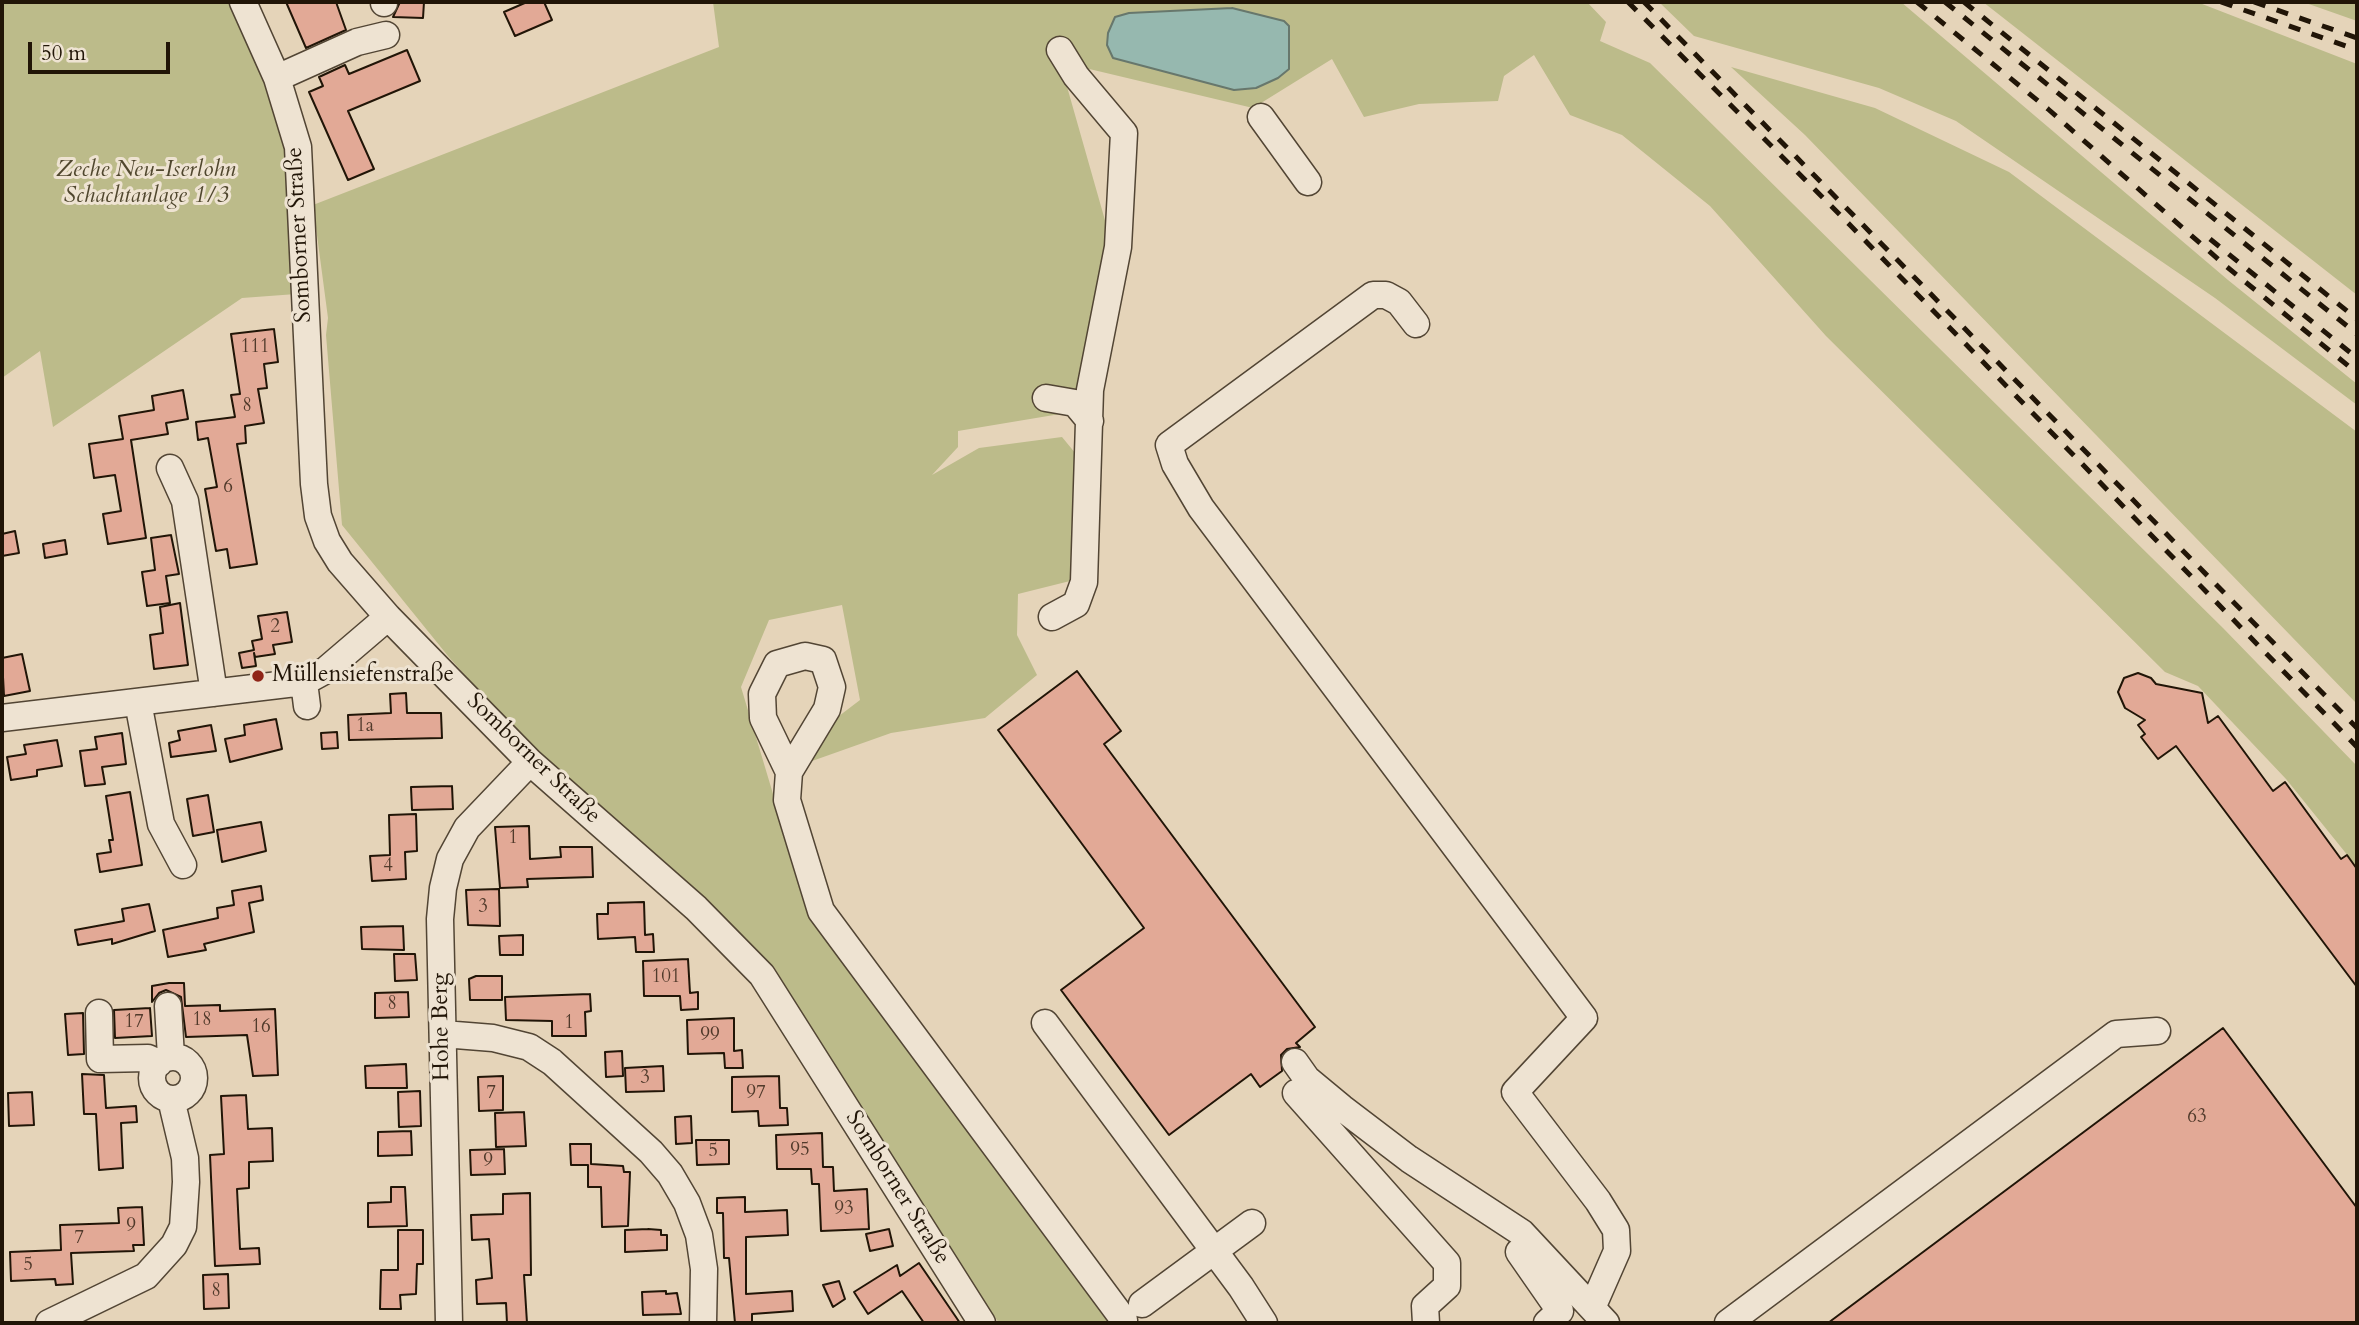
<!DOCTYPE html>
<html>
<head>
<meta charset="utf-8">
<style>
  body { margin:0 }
  #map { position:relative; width:2359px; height:1325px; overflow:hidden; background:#e5d4b9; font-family:Cardo,serif }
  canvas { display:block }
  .frame { position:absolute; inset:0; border:4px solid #211507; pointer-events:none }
  .scale { position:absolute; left:28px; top:42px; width:142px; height:32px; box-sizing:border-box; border:4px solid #211507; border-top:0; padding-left:9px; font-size:21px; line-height:24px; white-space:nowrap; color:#211507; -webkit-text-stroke:5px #eee3d2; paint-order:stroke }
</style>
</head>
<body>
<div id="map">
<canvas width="2359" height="1325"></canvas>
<div class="frame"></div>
<div class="scale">50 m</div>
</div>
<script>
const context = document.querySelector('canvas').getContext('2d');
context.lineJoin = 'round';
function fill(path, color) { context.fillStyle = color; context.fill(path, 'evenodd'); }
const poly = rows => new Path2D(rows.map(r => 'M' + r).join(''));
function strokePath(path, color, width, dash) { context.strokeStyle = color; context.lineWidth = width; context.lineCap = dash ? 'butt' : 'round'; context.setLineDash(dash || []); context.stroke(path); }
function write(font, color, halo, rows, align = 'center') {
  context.font = font + ' Cardo,serif'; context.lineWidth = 6; context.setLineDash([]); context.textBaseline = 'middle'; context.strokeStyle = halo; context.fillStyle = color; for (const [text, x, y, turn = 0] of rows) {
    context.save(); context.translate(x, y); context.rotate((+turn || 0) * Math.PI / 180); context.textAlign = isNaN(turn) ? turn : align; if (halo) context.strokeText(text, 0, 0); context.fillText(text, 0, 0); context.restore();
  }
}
fill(poly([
  [2,2,230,2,288,141,296,294,242,298,53,427,40,351,2,378],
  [713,2,1587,2,1606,22,1600,41,1650,63,2223,628,2357,766,2357,867,2286,779,2198,686,2165,672,1826,336,1710,206,1622,135,1570,115,1534,55,1504,76,1498,101,1419,104,1364,117,1332,59,1253,108,1060,62,1112,245,1085,389,1045,395,1066,413,958,431,958,447,932,475,979,448,1062,437,1076,454,1078,579,1018,594,1017,635,1037,675,985,718,891,733,798,766,822,729,860,700,842,605,769,620,741,687,794,864,1112,1323,999,1323,918,1207,774,967,538,758,448,656,342,525,326,335,328,318,313,205,719,47],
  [1659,2,1901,2,2228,280,2357,384,2357,405,2215,298,1956,121,1879,88,1694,36],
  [1983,2,2197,2,2357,64,2357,295],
  [2303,2,2357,2,2357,21],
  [1731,67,1875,108,2009,172,2357,432,2357,704,1805,135]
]), '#bcbb8a');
const water = poly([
  [1232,8,1284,21,1289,26,1289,69,1278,78,1256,88,1234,90,1113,58,1107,45,1108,33,1115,17,1129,13,1232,8]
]);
fill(water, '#96b8af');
strokePath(water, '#67776c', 2);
const building = poly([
  [286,2,336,2,346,30,306,48,286,2],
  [400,2,424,2,423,18,393,17,400,2],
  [527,2,544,2,552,20,515,36,504,12,527,2],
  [407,50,420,81,348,111,374,169,348,180,309,92,323,86,319,77,345,65,349,74,407,50],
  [274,329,278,362,264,364,267,388,258,389,264,423,245,426,246,443,237,444,257,564,230,568,227,549,216,551,205,489,217,487,208,438,198,440,196,422,235,417,231,395,240,394,231,334,274,329],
  [183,390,188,419,166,423,168,434,131,440,146,538,108,544,103,514,121,511,115,475,94,478,89,444,123,439,119,416,154,410,152,396,183,390],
  [15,531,19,553,2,556,2,534,15,531],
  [171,535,179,574,166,576,170,603,147,606,142,572,155,570,151,538,171,535],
  [65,540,67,554,45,558,43,544,65,540],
  [180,603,188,665,154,669,150,635,163,633,160,607,180,603],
  [287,612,292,642,273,645,275,654,255,657,254,653,256,666,242,668,239,653,254,650,252,641,262,639,258,616,287,612],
  [22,654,30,691,4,696,2,658,22,654],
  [1077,671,1121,731,1104,744,1315,1027,1296,1043,1300,1047,1287,1049,1281,1055,1282,1071,1260,1087,1251,1074,1169,1135,1061,990,1144,928,998,730,1077,671],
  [2138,673,2151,678,2156,684,2202,693,2208,723,2218,716,2273,791,2285,782,2341,859,2347,855,2357,869,2357,987,2176,746,2158,759,2141,737,2145,734,2138,725,2145,720,2125,708,2118,692,2124,678,2138,673],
  [406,693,407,713,441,713,442,738,349,740,348,715,391,713,390,694,406,693],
  [276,719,282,749,230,762,225,739,245,735,244,725,276,719],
  [211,725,216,751,171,757,169,743,180,740,178,731,211,725],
  [337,732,338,748,322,749,321,733,337,732],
  [122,733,126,764,102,767,105,784,85,786,80,751,97,749,95,737,122,733],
  [57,740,62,766,37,770,37,776,11,780,7,757,26,754,24,745,57,740],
  [452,786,453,809,412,810,411,787,452,786],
  [130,792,142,865,100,872,97,854,111,852,109,840,113,840,106,796,130,792],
  [208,795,214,832,193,836,187,799,208,795],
  [416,814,417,851,405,852,406,879,372,881,370,856,390,855,389,815,416,814],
  [261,822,266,851,222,862,217,830,261,822],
  [529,826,530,859,561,857,560,847,592,847,593,877,527,879,528,887,500,888,495,827,529,826],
  [261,886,263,900,249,903,254,932,204,944,206,950,168,957,163,930,218,918,217,908,234,905,232,891,261,886],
  [499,889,500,926,468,925,466,890,499,889],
  [644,902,645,935,653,934,654,952,636,952,635,937,598,939,597,914,608,914,608,903,644,902],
  [149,904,155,931,112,944,112,939,78,945,75,930,124,921,122,909,149,904],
  [403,926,404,950,362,949,361,927,403,926],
  [523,935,523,955,500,955,499,936,523,935],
  [394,954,415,954,417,980,395,981,394,954],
  [688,959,690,993,698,992,698,1009,681,1010,680,996,644,996,643,961,688,959],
  [476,976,502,976,502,1000,470,1000,469,979,476,976],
  [169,983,184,983,185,1006,220,1005,220,1011,275,1009,278,1075,253,1076,247,1035,186,1037,181,997,166,990,159,993,152,1002,152,986,169,983],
  [408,992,409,1017,375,1018,375,993,408,992],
  [590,994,591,1011,585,1012,586,1036,552,1036,552,1021,506,1020,505,997,590,994],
  [150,1008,152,1036,115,1038,114,1010,150,1008],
  [83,1013,84,1054,68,1055,65,1014,83,1013],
  [734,1018,734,1051,742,1050,743,1068,725,1068,724,1053,688,1054,687,1020,734,1018],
  [2223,1028,2357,1208,2357,1323,1828,1323,2223,1028],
  [622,1051,623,1076,606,1077,605,1052,622,1051],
  [406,1064,407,1088,366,1088,365,1066,406,1064],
  [663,1066,664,1091,626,1092,625,1068,663,1066],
  [82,1074,104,1075,106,1108,136,1106,137,1122,121,1123,123,1168,99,1170,96,1114,84,1114,82,1074],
  [503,1076,503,1110,479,1111,478,1077,503,1076],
  [779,1076,780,1108,787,1108,788,1125,759,1126,758,1111,732,1112,732,1077,779,1076],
  [420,1091,421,1126,399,1127,398,1092,420,1091],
  [32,1092,34,1125,9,1126,8,1093,32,1092],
  [246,1095,248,1129,272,1128,273,1161,249,1162,249,1188,237,1189,240,1249,259,1248,260,1264,215,1266,210,1155,224,1154,221,1096,246,1095],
  [524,1112,526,1146,496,1147,495,1113,524,1112],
  [691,1116,692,1143,676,1144,675,1117,691,1116],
  [411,1131,412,1155,378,1156,378,1132,411,1131],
  [822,1133,823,1167,833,1167,834,1191,867,1189,869,1229,821,1231,819,1184,812,1184,811,1169,777,1169,776,1135,822,1133],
  [696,1140,729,1140,729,1164,697,1165,696,1140],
  [570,1144,591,1144,591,1164,623,1166,624,1172,630,1172,628,1226,602,1227,601,1187,588,1187,588,1165,571,1165,570,1144],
  [504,1149,505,1174,471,1175,470,1150,504,1149],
  [391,1187,405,1187,407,1226,368,1227,368,1203,391,1202,391,1187],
  [530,1193,531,1275,524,1275,527,1323,507,1323,506,1303,477,1304,476,1280,492,1278,489,1239,472,1240,471,1215,503,1214,503,1194,530,1193],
  [745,1197,745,1212,787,1210,788,1235,746,1237,746,1294,792,1291,793,1311,752,1314,752,1323,735,1323,729,1258,724,1258,723,1213,717,1213,717,1198,745,1197],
  [142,1207,144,1245,133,1245,134,1251,71,1253,73,1284,56,1285,55,1279,11,1281,10,1252,61,1250,60,1225,119,1223,118,1208,142,1207],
  [648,1229,661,1230,661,1235,667,1235,667,1250,625,1252,625,1230,648,1229],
  [889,1229,893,1246,870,1251,866,1234,889,1229],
  [398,1230,423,1230,423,1264,417,1264,416,1294,400,1295,401,1309,380,1309,381,1270,398,1270,398,1230],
  [919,1263,960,1323,924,1323,902,1291,868,1314,854,1292,897,1265,900,1276,919,1263],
  [228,1274,229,1308,204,1309,203,1275,228,1274],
  [839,1281,845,1299,833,1307,823,1285,839,1281],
  [666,1291,666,1294,677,1293,681,1314,643,1315,642,1292,666,1291]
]);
fill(building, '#e2a996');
strokePath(building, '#211507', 2);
const minor = poly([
  [243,2,277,78,298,147,314,484,318,516,327,541,340,562,388,617,530,762,696,908,762,975,982,1323],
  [384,2,384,3],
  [277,78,357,42,386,35],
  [1261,117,1308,182],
  [1416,324,1399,302,1386,295,1373,295,1169,445,1175,464,1201,508,1584,1018,1515,1092,1598,1201,1616,1230,1617,1251,1592,1308],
  [1046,398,1075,403,1090,421],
  [170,468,185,501,214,693],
  [1052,617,1076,604,1084,582,1090,390,1118,247,1124,133,1076,76,1060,50],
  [304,682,307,706],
  [138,702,161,824,183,865],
  [2,718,304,682,326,670,388,617],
  [789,772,827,709,832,687,823,660,805,656,777,664,762,694,763,718,789,772,787,800,821,911,1124,1320],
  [168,1006,171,1057],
  [99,1013,100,1059,148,1058,159,1063],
  [1045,1023,1241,1287,1264,1323],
  [443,1034,493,1038,529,1047,552,1062,651,1152,670,1174,687,1203,699,1235,704,1269,703,1323],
  '152 1078a21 21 0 1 1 42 0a21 21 0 1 1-42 0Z',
  [1295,1062,1307,1079,1342,1108,1409,1159,1522,1233,1606,1323],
  [1296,1093,1447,1263,1447,1286,1425,1306,1426,1323],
  [1519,1252,1560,1311,1547,1323],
  [1142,1304,1252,1223],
  [49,1323,146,1276,174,1245,183,1227,186,1182,185,1158,171,1099],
  [449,1323,440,919,443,888,450,859,467,828,530,762],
  [1728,1323,2116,1034,2157,1031]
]);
strokePath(minor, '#524534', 29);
strokePath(minor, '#eee3d2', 26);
strokePath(poly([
  [1628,2,1850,225,2357,747],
  [1644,2,2357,728],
  [1917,2,2048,109,2227,267,2357,373],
  [1945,2,2357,334],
  [1964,2,2357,319],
  [2221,2,2357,50],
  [2254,2,2357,38],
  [2210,239,2357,358]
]), '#211507', 5, [12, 12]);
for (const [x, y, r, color] of [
  [258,676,7,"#8f2418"]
]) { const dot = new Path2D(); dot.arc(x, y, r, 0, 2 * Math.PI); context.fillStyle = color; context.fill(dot); strokePath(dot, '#eee3d2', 2.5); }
write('19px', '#513a2b', null, [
  ["111",255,348],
  ["8",247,407],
  ["6",228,488],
  ["2",275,628],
  ["1a",365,727],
  ["1",513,839],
  ["4",388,867],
  ["3",483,908],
  ["101",666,978],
  ["8",392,1005],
  ["18",202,1021],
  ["17",134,1023],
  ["1",569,1024],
  ["16",261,1028],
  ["99",710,1036],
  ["3",645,1079],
  ["7",491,1094],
  ["97",756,1094],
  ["63",2197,1118],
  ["95",800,1151],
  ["5",713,1152],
  ["9",488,1162],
  ["93",844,1210],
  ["9",131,1227],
  ["7",79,1239],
  ["5",28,1266],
  ["8",216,1292]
]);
write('italic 23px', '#50472e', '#eee3d2', [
  ["Zeche Neu-Iserlohn",146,171],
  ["Schachtanlage 1/3",146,197]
]);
write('23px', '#211507', '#eee3d2', [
  ["Somborner Straße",300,235,-93],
  ["Somborner Straße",533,759,44],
  ["Hohe Berg",442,1027,-91],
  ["Somborner Straße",897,1188,58]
]);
write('23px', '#211507', '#eee3d2', [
  ["Müllensiefenstraße",272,676]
], 'left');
</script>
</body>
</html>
